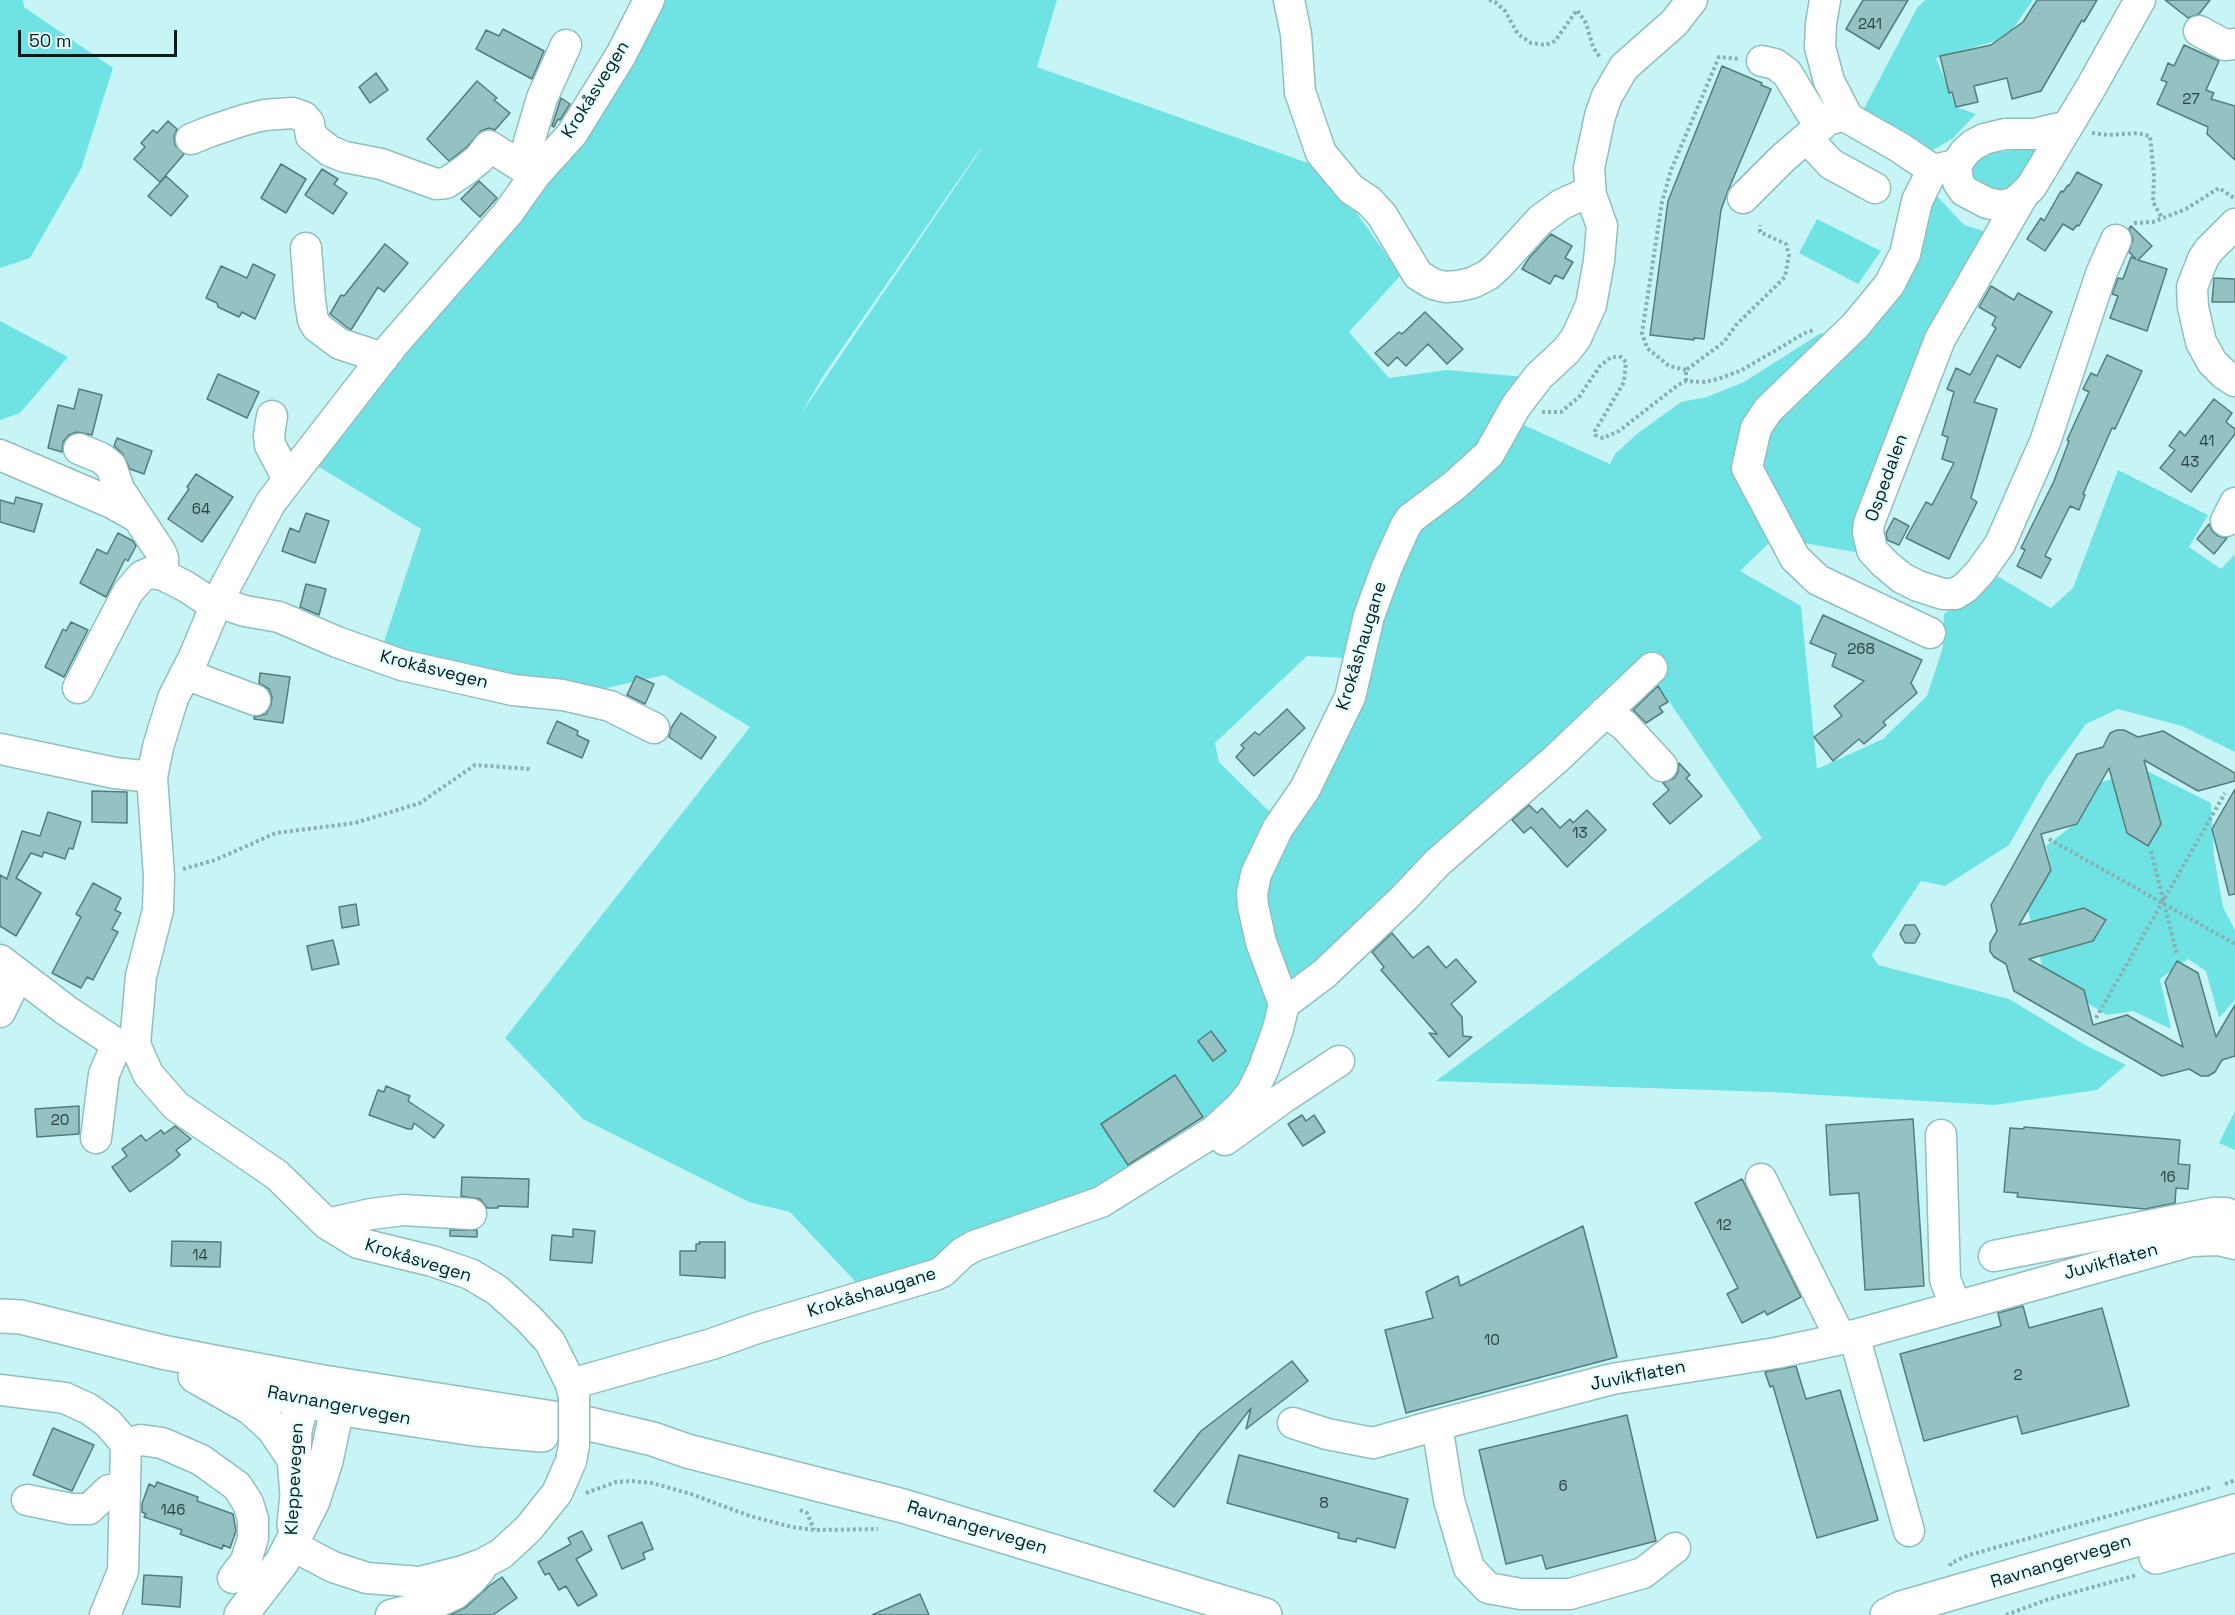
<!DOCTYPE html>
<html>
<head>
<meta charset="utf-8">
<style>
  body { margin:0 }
  #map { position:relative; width:2235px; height:1615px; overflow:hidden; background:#c7f5f6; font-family:"Space Grotesk",sans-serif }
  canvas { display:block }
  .scale { position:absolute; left:18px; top:30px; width:159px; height:27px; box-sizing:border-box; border:3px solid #091b1b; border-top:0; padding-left:8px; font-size:18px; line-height:21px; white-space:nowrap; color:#091b1b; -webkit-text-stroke:4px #e3ffff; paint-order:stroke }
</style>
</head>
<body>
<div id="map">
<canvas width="2235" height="1615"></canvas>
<div class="scale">50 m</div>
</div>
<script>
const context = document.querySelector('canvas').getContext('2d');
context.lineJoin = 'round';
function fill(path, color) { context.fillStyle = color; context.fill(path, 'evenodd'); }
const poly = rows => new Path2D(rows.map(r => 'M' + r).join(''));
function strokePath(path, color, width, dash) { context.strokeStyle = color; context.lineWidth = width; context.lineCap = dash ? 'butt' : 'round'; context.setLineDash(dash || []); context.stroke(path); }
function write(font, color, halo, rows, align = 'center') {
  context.font = font + ' "Space Grotesk",sans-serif'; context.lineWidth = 4.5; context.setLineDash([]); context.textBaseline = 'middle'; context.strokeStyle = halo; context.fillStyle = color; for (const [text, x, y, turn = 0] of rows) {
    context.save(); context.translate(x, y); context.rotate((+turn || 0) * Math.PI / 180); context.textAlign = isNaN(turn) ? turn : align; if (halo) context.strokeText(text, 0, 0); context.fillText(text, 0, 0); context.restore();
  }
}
fill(poly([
  [0,0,23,0,24,7,113,68,81,169,30,258,0,268],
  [666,0,1057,0,1037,67,1325,169,1401,275,1349,332,1389,378,1447,370,1525,377,1467,464,1445,486,1346,658,1307,656,1215,743,1219,762,1272,814,1239,884,1269,1003,1267,1046,1243,1090,1206,1122,1175,1075,1102,1124,1133,1171,1073,1210,865,1292,790,1212,749,1202,583,1119,505,1038,750,727,664,675,566,697,382,648,421,529,311,462,595,109],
  [980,149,981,149,801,414,825,373],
  [1925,0,2033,0,2012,30,1999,40,1936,58,1956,107,1976,114,1952,139,1924,155,1859,118,1917,8],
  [2044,146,2009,193,1977,189,1968,172,1983,157,1993,153],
  [1938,197,1964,225,1993,234,1872,555,1804,543,1784,516,1760,469,1768,426,1808,389,1928,199],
  [1817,219,1881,251,1858,284,1799,253],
  [0,321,68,357,20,413,0,420],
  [1821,333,1830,335,1739,443,1774,538,1740,571,1801,606,1817,769,1883,739,1927,696,1943,647,1944,614,1984,584,1997,576,2051,608,2073,588,2118,470,2208,515,2189,547,2221,569,2235,554,2235,752,2182,726,2118,709,2086,724,2046,780,2009,845,1945,886,1921,881,1872,955,1878,965,2009,999,2085,1045,2126,1065,2097,1090,1994,1105,1769,1092,1436,1081,1762,838,1643,663,1290,994,1265,938,1267,861,1369,631,1420,529,1515,421,1610,464,1615,454,1637,434,1681,402,1707,397,1744,382],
  [2147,771,2211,803,2214,856,2223,907,2235,930,2235,1000,2219,1018,2206,971,2188,959,2160,979,2171,1029,2133,1011,2107,1015,2084,1001,2042,968,2040,956,2093,942,2107,921,2085,908,2031,922,2028,910,2052,870,2046,846,2077,822,2100,782,2113,779,2126,833,2147,847,2160,825],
  [2235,1111,2235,1150,2219,1143]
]), '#6fe3e4');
const building = poly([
  [1863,0,1908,0,1879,49,1846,29,1863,0],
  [2037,0,2097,0,2084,22,2082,20,2041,91,2012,99,2007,78,1974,86,1978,102,1956,107,1952,92,1949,93,1940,56,1991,45,2023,22,2037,0],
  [2165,0,2210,0,2199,14,2188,18,2165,0],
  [503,29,544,51,532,79,476,49,486,30,499,36,503,29],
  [2184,45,2219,61,2206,90,2214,93,2211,99,2235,106,2235,160,2207,134,2208,127,2157,104,2167,82,2161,80,2165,71,2168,63,2174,66,2184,45],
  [1722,66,1762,83,1761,85,1771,89,1727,193,1721,210,1704,339,1694,338,1694,340,1650,335,1668,201,1722,66],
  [376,73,388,90,370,103,359,87,376,73],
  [477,81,497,98,494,100,510,113,495,130,489,128,481,131,467,147,449,161,427,139,477,81],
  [561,98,570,104,560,120,558,119,554,127,552,126,561,98],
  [168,121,177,129,174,137,175,145,184,154,160,182,134,159,145,147,141,143,153,130,157,133,168,121],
  [281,164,306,179,286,213,261,198,281,164],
  [322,169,338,179,334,184,347,193,333,214,305,195,322,169],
  [2077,172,2102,185,2079,226,2077,225,2073,230,2063,224,2045,251,2027,239,2041,218,2044,221,2061,191,2063,192,2068,185,2069,186,2077,172],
  [166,176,188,196,171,216,148,196,166,176],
  [479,181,497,198,480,217,461,199,479,181],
  [2131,226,2152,246,2138,260,2167,269,2147,331,2110,318,2118,296,2112,294,2118,278,2123,279,2131,257,2136,259,2129,252,2133,239,2129,229,2131,226],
  [1551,234,1572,246,1565,258,1573,262,1563,279,1555,275,1550,284,1522,269,1529,258,1551,234],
  [385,244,408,263,384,292,378,287,351,330,348,328,330,314,341,295,344,296,385,244],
  [253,264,275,275,255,319,242,312,239,317,218,307,217,303,206,298,221,266,247,278,253,264],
  [2214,278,2235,279,2235,302,2212,302,2214,278],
  [1991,286,2014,300,2018,293,2052,312,2020,368,1997,355,1974,402,1997,409,1971,498,1977,502,1949,559,1906,538,1926,502,1932,505,1954,463,1942,459,1948,437,1942,435,1954,392,1947,389,1956,368,1970,375,1996,328,1992,325,1996,317,1979,307,1991,286],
  [1425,312,1463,349,1447,364,1428,344,1406,366,1397,357,1388,366,1375,353,1399,332,1402,334,1425,312],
  [2107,355,2142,371,2115,429,2112,428,2083,494,2085,495,2079,510,2070,506,2045,556,2051,559,2041,578,2017,566,2025,550,2021,548,2054,481,2069,441,2067,440,2089,392,2083,389,2091,373,2097,376,2107,355],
  [218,374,259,392,247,418,207,399,218,374],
  [79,389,102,395,92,435,77,432,69,435,63,442,62,452,48,448,58,405,74,409,79,389],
  [2214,399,2232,413,2226,422,2235,429,2235,434,2191,492,2160,468,2175,450,2169,446,2180,431,2185,436,2214,399],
  [117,438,152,451,144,474,130,469,122,453,114,446,117,438],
  [196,474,233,497,202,542,168,519,189,489,187,487,196,474],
  [16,497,42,504,34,532,0,522,0,500,14,504,16,497],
  [306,513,329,521,315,563,282,551,290,528,299,532,306,513],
  [1894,518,1909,526,1899,545,1887,540,1886,533,1894,518],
  [2209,524,2212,531,2218,536,2227,538,2214,554,2197,539,2209,524],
  [118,533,133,541,136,546,128,561,125,559,106,597,80,583,97,549,107,554,118,533],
  [306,584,326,589,319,615,300,607,306,584],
  [1823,615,1922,660,1911,683,1917,693,1883,722,1886,725,1864,744,1859,739,1833,761,1814,737,1842,716,1834,706,1864,681,1832,666,1836,654,1810,643,1823,615],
  [71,622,88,630,64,677,45,667,63,629,66,631,71,622],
  [260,673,290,677,283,723,254,719,254,717,266,714,271,705,272,697,269,689,259,683,260,673],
  [636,676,654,684,645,704,627,695,636,676],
  [1658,686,1668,702,1659,707,1663,712,1646,723,1633,710,1658,686],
  [1287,709,1305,728,1254,776,1236,757,1244,748,1241,745,1255,732,1259,735,1287,709],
  [681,713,716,737,701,759,669,737,671,728,681,713],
  [557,721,578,731,577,735,589,741,582,758,547,743,557,721],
  [2117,730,2124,730,2138,737,2163,731,2235,773,2235,781,2198,791,2144,760,2161,824,2148,846,2127,833,2109,768,2077,824,2041,834,2051,870,2019,925,2084,908,2106,920,2093,941,2029,959,2084,990,2093,1025,2127,1015,2183,1047,2165,982,2177,961,2198,973,2216,1037,2235,1005,2235,1056,2222,1060,2215,1072,2208,1076,2201,1076,2189,1069,2162,1076,2014,991,2006,964,1994,957,1990,951,1990,943,1997,931,1991,905,2038,821,2077,754,2103,747,2110,733,2117,730],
  [1679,763,1690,775,1686,778,1702,796,1670,824,1653,804,1669,790,1663,783,1674,778,1678,772,1679,763],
  [2235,789,2235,894,2229,895,2212,829,2235,789],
  [92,791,127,792,127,823,92,822,92,791],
  [1529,805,1537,813,1542,808,1560,828,1570,819,1573,823,1587,810,1606,830,1567,867,1531,827,1524,833,1512,820,1529,805],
  [48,812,81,822,73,849,69,848,65,859,44,852,42,857,31,853,16,878,41,893,16,936,0,926,0,875,7,879,22,831,40,836,48,812],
  [93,883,121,898,115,910,121,913,112,929,118,932,93,980,87,977,81,988,52,973,81,917,76,914,93,883],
  [356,904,359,925,342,928,339,907,356,904],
  [1905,925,1915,925,1920,934,1915,943,1905,943,1900,934,1905,925],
  [1392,933,1413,958,1428,946,1446,968,1456,959,1476,982,1451,1004,1462,1017,1463,1036,1472,1037,1449,1057,1429,1033,1437,1034,1381,970,1384,967,1372,952,1392,933],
  [333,940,339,964,312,970,307,946,333,940],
  [1211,1031,1226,1051,1213,1061,1198,1041,1211,1031],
  [1175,1075,1203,1117,1128,1165,1101,1124,1175,1075],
  [386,1086,410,1096,408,1101,444,1125,434,1138,414,1123,412,1129,408,1129,369,1115,378,1090,384,1092,386,1086],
  [79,1106,79,1134,37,1137,35,1109,79,1106],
  [1302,1115,1306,1121,1314,1115,1325,1132,1303,1146,1288,1124,1302,1115],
  [1913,1119,1924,1286,1865,1290,1859,1193,1830,1195,1826,1125,1913,1119],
  [175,1126,191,1139,176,1150,180,1155,172,1162,130,1192,112,1167,127,1156,122,1149,141,1135,146,1141,161,1130,164,1134,175,1126],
  [2024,1127,2180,1140,2178,1164,2190,1165,2188,1189,2176,1188,2175,1203,2145,1209,2017,1197,2018,1193,2004,1192,2010,1128,2024,1129,2024,1127],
  [462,1177,529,1179,528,1207,498,1206,498,1208,487,1208,480,1199,461,1196,462,1177],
  [1742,1179,1801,1297,1767,1315,1765,1311,1742,1323,1727,1294,1738,1288,1695,1203,1742,1179],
  [1583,1226,1617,1357,1406,1413,1385,1330,1433,1318,1426,1292,1458,1276,1460,1286,1583,1226],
  [573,1229,595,1231,592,1263,550,1260,552,1235,573,1237,573,1229],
  [450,1230,477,1230,477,1237,450,1236,450,1230],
  [172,1241,221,1242,220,1267,171,1266,172,1241],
  [699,1242,725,1242,725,1278,680,1275,680,1251,696,1251,696,1244,700,1244,699,1242],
  [2023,1306,2029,1328,2102,1308,2129,1406,2022,1434,2017,1416,1924,1441,1900,1354,2001,1326,1998,1313,2023,1306],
  [1292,1361,1308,1381,1246,1429,1251,1408,1174,1507,1154,1491,1201,1431,1292,1361],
  [1796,1366,1806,1399,1840,1390,1878,1520,1817,1538,1773,1386,1770,1387,1765,1372,1796,1366],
  [1627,1415,1656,1541,1546,1569,1542,1555,1506,1564,1479,1450,1627,1415],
  [53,1428,94,1445,72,1491,33,1475,53,1428],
  [1239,1455,1408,1499,1395,1548,1357,1538,1356,1542,1338,1538,1339,1533,1227,1503,1239,1455],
  [157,1482,198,1497,197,1501,233,1514,236,1531,230,1548,223,1545,222,1549,180,1534,182,1530,144,1517,146,1514,142,1512,142,1504,149,1484,155,1487,157,1482],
  [642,1522,653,1549,643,1553,645,1559,622,1569,608,1536,642,1522],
  [582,1531,592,1550,576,1559,597,1595,578,1606,566,1586,559,1590,549,1573,545,1575,538,1562,571,1544,568,1538,582,1531],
  [144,1575,182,1577,180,1607,142,1604,144,1575],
  [502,1577,517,1598,493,1615,450,1615,466,1607,489,1586,502,1577],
  [920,1594,929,1615,872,1615,920,1594]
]);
fill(building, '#94c1c1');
strokePath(building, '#527d7d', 1.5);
const minor = poly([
  [1289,0,1296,34,1300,92,1321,153,1351,189,1369,201,1382,215,1418,275,1433,284,1445,287,1458,286,1472,283,1488,275,1499,265,1540,220,1562,204,1580,196,1591,195],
  [1825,0,1821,24,1820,47,1829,81,1848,118,1899,147,1933,170],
  [2199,31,2225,45,2235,44],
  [1762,61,1775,64,1787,73,1810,111,1822,125],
  [2065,130,2059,128,2034,134,2005,134,1984,139,1973,145,1965,152,1956,165,1958,182,1964,191,1987,203,2002,206,2015,202,2023,195,2031,187,2042,169,2090,89,2140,0],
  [1811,134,1816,148,1831,164,1875,188],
  [191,139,211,131,244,120,264,115,293,113,304,117,309,123,311,136,330,151,345,157,381,164,436,184,446,183,464,171,479,159,489,146,535,175],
  [522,166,542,98,566,45],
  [2023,195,1940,339,1869,523,1868,532,1872,550,1884,563,1902,578,1918,586,1943,594,1955,594,1966,587,1980,572,2000,544,2045,442,2101,274,2116,240],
  [1743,198,1783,158,1827,120,1846,115],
  [2235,224,2209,250,2203,259,2192,287,2193,307,2201,342,2212,362,2224,374,2235,381],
  [306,248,310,301,313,320,317,327,340,344,383,358],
  [272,416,269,435,270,445,288,479],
  [79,449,101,458,111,466,119,489,160,551,163,558,163,575],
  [0,455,112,503,137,517],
  [2226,521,2235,503],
  [217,602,245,611,279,617,337,642,402,665,513,690,563,695,610,706,654,728],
  [1930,633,1818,580,1795,558,1747,468,1756,428,1768,410,1855,326,1889,285,1905,254,1917,201,1926,183,1933,170,1956,165],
  [185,674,255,700],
  [78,688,128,592,142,576,149,573,163,575,185,586,205,599,214,608],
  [1605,712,1624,725,1662,766],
  [0,749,115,773,152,777],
  [0,960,67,1011,117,1044,121,1046,135,1044],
  [1284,1004,1324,974,1405,897,1437,863,1556,759,1652,668],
  [0,1012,18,975],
  [1941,1135,1945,1279,1955,1305],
  [96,1138,104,1074,117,1044],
  [1225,1140,1283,1098,1339,1061],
  [1761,1179,1841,1339],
  [327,1224,371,1214,403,1210,471,1214],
  [1994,1256,2213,1213,2226,1213,2234,1226,2233,1243],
  [1854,1335,1909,1531],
  [571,1384,712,1344,757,1328,935,1275,942,1272,962,1253,974,1246,1101,1202,1213,1132,1240,1107,1252,1092,1263,1070,1278,1029,1284,1004,1261,942,1253,906,1252,893,1256,874,1278,828,1305,789,1350,697,1369,616,1387,567,1405,527,1410,519,1455,485,1489,454,1516,406,1539,376,1566,351,1576,338,1591,305,1599,261,1602,226,1591,195,1589,168,1600,116,1607,96,1624,67,1674,23,1692,0],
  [0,1390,65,1398,89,1409,108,1423,126,1444,123,1571,105,1615],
  [574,1398,571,1384,550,1342,529,1319,497,1290,470,1274,432,1261,358,1243,327,1224,277,1175,176,1106,148,1074,135,1044,141,976,158,910,159,876,152,777,158,747,173,698,194,657,217,602,271,502,392,346,508,213,535,175,572,134,621,55,649,0],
  [1293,1423,1327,1434,1373,1443,1437,1425],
  [126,1444,141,1440,162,1443,201,1460,237,1486,248,1503,253,1519,253,1538,246,1561,233,1578],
  [27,1500,71,1509,89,1509,109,1490,125,1488],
  [291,1545,333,1567,367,1578,420,1582,463,1571,482,1564,501,1554,529,1528,557,1493,571,1461],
  [1675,1548,1643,1573,1570,1594,1521,1594,1488,1588,1469,1568,1449,1500,1437,1425,1612,1379,1776,1353,1841,1339,2191,1241,2218,1240,2235,1244],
  [391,1615,433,1604,455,1594,471,1580,480,1570]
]);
const major = poly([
  [0,1316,21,1317,162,1352,219,1363,323,1382,585,1423,653,1439,687,1451,903,1506,1265,1615],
  [195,1376,251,1408,273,1428,294,1459],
  [258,1390,336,1408,474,1429,542,1435],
  [294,1525,297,1495,294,1459,295,1430,302,1402,318,1387],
  [2156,1557,2235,1535],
  [241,1615,282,1562,313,1501,326,1461,335,1419,336,1408,326,1389],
  [1887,1615,1901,1608,2235,1511]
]);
strokePath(minor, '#91bebe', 33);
strokePath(major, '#91bebe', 36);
strokePath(poly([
  [1489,0,1495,2,1505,11,1518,34,1531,43,1546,45,1555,41,1577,10,1586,23,1593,47,1601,59],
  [2092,133,2108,135,2137,133,2150,136,2154,175,2153,202,2162,218],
  [2134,223,2153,222,2186,209,2219,188,2234,198],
  [1686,370,1669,366,1647,348,1642,333,1662,202,1671,170,1719,57,1740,59],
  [1686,381,1686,370,1724,342,1736,325,1785,277,1789,255,1786,244,1760,232,1760,225],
  [1542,412,1561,412,1579,397,1600,366,1611,357,1621,357,1626,362,1624,382,1595,431,1595,435,1603,438,1619,431,1678,385,1686,381,1705,382,1718,379,1742,370,1805,333,1814,330],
  [2049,839,2235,944],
  [2151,851,2177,955],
  [183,869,215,860,276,833,355,823,420,803,475,765,530,769],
  [2096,1018,2225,793],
  [2225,1484,2235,1480],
  [586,1493,616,1482,631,1481,652,1483,691,1494,750,1516,792,1527,814,1530,878,1529],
  [800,1510,807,1513,814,1530],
  [1950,1566,1951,1563,1969,1555,2212,1487],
  [2006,1615,2046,1600,2137,1575]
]), '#8aafb0', 4, [3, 3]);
strokePath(minor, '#fff', 30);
strokePath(major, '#fff', 33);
const minorBridge = poly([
  [571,1461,574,1445,574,1398]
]);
strokePath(minorBridge, '#91bebe', 33, []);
strokePath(minorBridge, '#fff', 30);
write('15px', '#2c4444', null, [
  ["241",1870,25],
  ["27",2191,100],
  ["41",2207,442],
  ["43",2190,463],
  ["64",201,510],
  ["268",1861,650],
  ["13",1580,834],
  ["20",60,1121],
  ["16",2168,1178],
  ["12",1724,1226],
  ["14",200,1256],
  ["10",1492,1341],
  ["2",2018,1376],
  ["6",1563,1487],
  ["8",1324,1504],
  ["146",173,1511]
]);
write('18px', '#091b1b', '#e3ffff', [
  ["Krokåsvegen",596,90,-58],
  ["Ospedalen",1887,478,-70],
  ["Krokåshaugane",1362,646,-73],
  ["Krokåsvegen",434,670,14],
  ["Krokåsvegen",418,1261,17],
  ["Juvikflaten",2111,1262,-15],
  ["Krokåshaugane",872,1293,-17],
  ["Juvikflaten",1638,1376,-11],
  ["Ravnangervegen",339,1406,11],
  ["Kleppevegen",295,1479,-87],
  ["Ravnangervegen",977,1528,17],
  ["Ravnangervegen",2061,1562,-17]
]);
</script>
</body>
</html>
